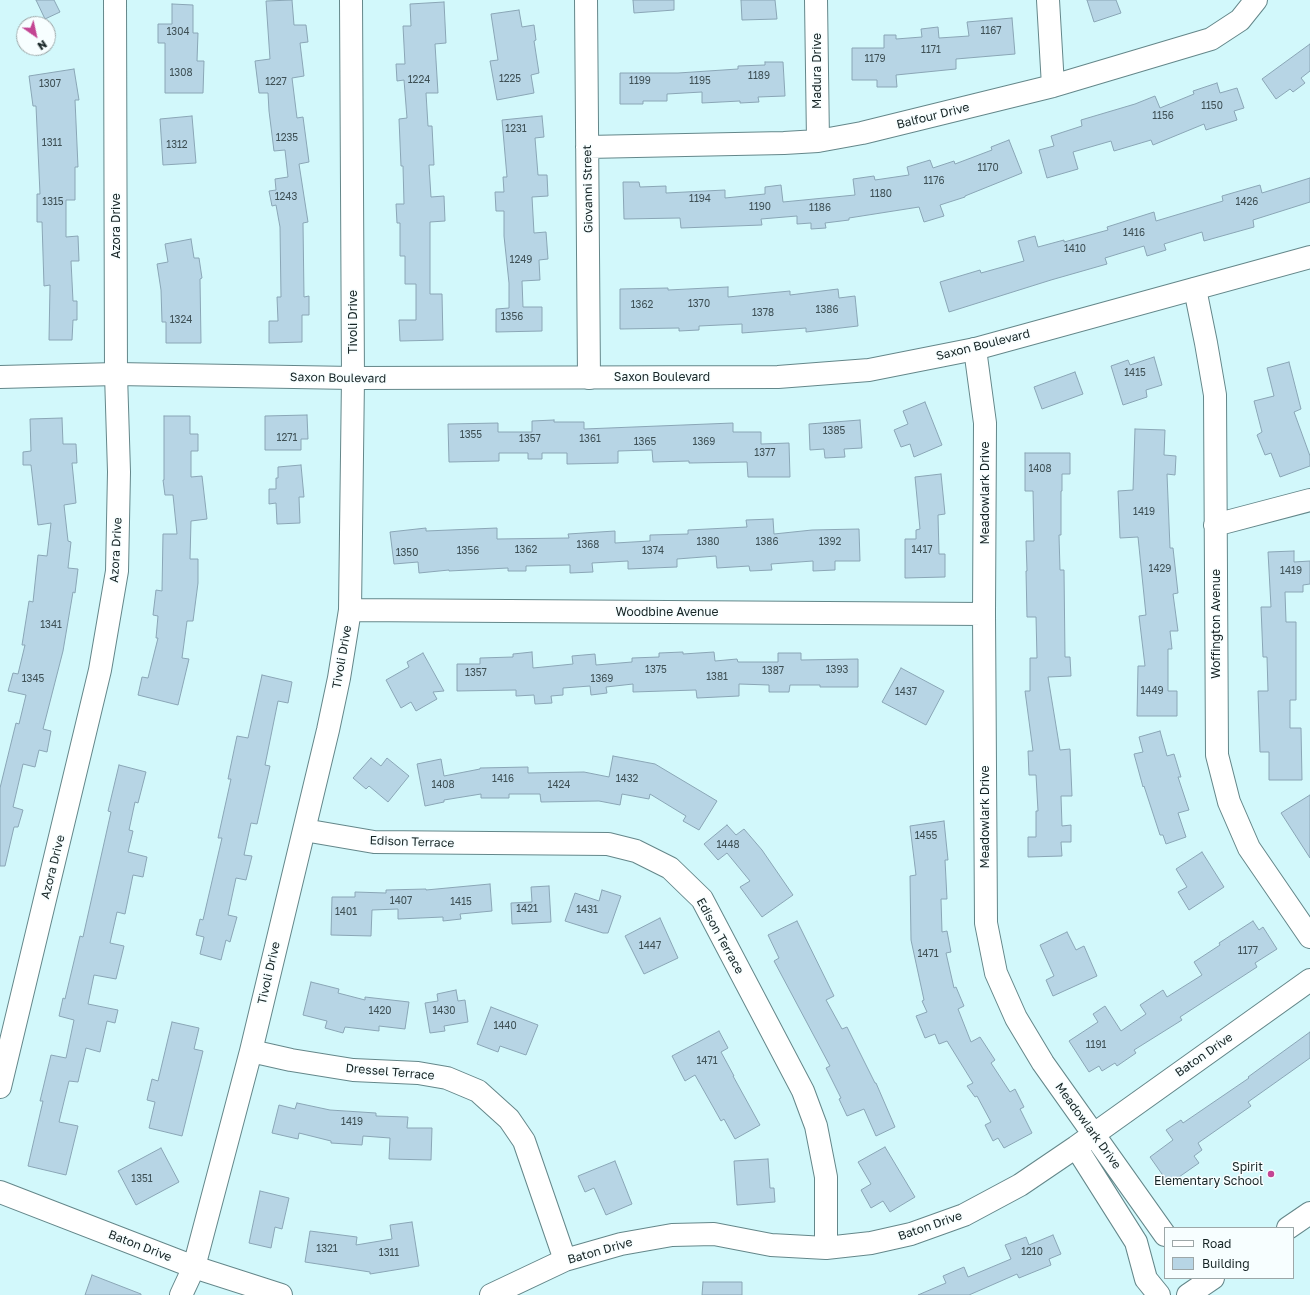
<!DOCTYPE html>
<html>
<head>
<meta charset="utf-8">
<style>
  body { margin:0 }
  #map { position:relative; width:1310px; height:1295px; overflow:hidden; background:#d2f8fb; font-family:"Golos Text",sans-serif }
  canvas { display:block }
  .legend { position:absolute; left:1164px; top:1227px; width:130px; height:52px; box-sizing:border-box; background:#f7feff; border:1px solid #9da7a8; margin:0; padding:5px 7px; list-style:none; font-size:12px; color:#162425 }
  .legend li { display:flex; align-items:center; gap:8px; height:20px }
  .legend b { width:20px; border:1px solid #9da7a8 }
  .north { position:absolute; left:16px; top:16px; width:40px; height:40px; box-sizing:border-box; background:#f7feff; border:1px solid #9da7a8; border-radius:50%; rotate:146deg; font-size:11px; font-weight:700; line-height:16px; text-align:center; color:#162425 }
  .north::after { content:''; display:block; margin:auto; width:14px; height:18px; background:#c34593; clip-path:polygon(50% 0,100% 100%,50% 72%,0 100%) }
</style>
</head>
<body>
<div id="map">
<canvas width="1310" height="1295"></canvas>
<ul class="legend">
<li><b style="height:5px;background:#fff"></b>Road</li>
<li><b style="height:11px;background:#b7d5e5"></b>Building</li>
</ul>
<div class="north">N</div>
</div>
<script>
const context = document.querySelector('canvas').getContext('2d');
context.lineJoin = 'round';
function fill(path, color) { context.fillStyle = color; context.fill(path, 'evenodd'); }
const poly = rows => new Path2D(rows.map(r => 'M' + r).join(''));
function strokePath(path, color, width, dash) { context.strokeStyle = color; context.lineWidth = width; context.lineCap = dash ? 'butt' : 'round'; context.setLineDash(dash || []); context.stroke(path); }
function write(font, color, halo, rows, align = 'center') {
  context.font = font + ' "Golos Text",sans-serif'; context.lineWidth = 3; context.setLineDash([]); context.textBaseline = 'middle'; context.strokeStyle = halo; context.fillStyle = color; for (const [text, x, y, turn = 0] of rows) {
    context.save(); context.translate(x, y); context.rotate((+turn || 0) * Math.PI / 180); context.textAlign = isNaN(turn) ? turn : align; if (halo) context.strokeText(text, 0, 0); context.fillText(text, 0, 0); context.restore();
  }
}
const building = poly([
  [36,0,54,0,60,12,45,19,36,0],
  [292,0,294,25,306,25,308,42,300,43,304,76,292,78,297,118,303,117,309,162,299,164,308,222,303,223,304,297,309,296,309,315,302,315,302,342,269,343,269,321,278,321,277,297,281,297,280,227,276,205,272,206,269,191,276,190,275,179,288,177,285,150,274,151,269,111,268,93,259,93,255,61,270,59,266,1,292,0],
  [633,0,674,0,674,10,634,13,633,0],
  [741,0,775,0,777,19,742,20,741,0],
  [1087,0,1116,0,1121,13,1094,22,1087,0],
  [444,2,446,43,435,44,438,93,426,93,428,126,432,126,434,165,429,165,431,197,444,196,445,221,430,222,430,294,442,294,443,340,400,341,399,320,416,320,416,284,405,284,405,256,400,256,400,223,397,223,396,204,404,204,403,166,401,166,399,119,407,118,404,80,397,81,396,64,405,64,403,26,411,26,410,4,444,2],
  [172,4,193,5,193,33,198,33,197,61,204,61,203,93,165,93,165,43,158,43,158,24,172,24,172,4],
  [519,10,522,27,534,25,536,40,534,41,539,73,531,75,534,93,497,100,490,61,498,60,491,14,519,10],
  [1012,18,1015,54,956,59,956,69,896,75,897,87,877,87,877,80,852,80,852,48,884,48,884,35,896,35,896,39,922,37,921,29,938,27,939,38,969,36,967,22,1012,18],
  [1310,44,1310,71,1301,78,1305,83,1293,92,1290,89,1276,99,1262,79,1310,44],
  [765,62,783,62,785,96,758,97,759,102,740,103,740,101,702,103,702,92,667,94,667,101,643,101,643,104,620,104,620,73,678,73,738,69,738,66,765,65,765,62],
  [74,69,79,100,75,100,78,167,75,167,75,200,66,200,66,237,78,236,79,261,71,261,73,301,77,301,77,320,73,320,72,340,49,340,50,285,44,286,42,222,37,222,37,194,40,194,36,106,33,106,29,76,74,69],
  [1217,83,1220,93,1237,88,1244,108,1234,111,1237,120,1206,130,1204,124,1153,145,1151,140,1114,151,1111,141,1073,152,1078,169,1047,178,1039,150,1054,146,1051,136,1082,126,1081,120,1135,104,1155,96,1160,108,1194,94,1193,91,1217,83],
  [192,116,196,163,163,165,160,119,192,116],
  [542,116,544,137,535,138,538,175,547,175,548,196,532,197,534,233,546,232,548,259,539,260,540,280,522,281,523,307,542,307,542,331,496,332,496,309,509,308,509,283,504,236,504,211,496,211,495,192,504,192,503,177,507,177,502,120,542,116],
  [1009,140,1022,173,965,196,965,197,940,205,944,216,924,222,919,207,849,218,849,220,825,223,826,228,811,229,811,223,797,224,797,216,761,219,762,225,681,228,680,218,624,219,623,182,639,182,640,187,666,186,666,193,725,190,725,198,765,194,765,187,781,185,783,202,855,195,853,179,874,176,875,180,909,175,907,167,930,160,933,168,954,161,955,164,992,150,991,147,1009,140],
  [1310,178,1310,202,1253,220,1254,227,1204,241,1202,232,1164,244,1166,250,1147,256,1144,246,1105,258,1107,264,1051,280,949,312,940,282,980,270,981,273,1024,261,1018,241,1035,236,1038,247,1064,240,1064,242,1108,230,1107,227,1154,212,1156,221,1223,201,1222,196,1260,185,1262,193,1310,178],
  [191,239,194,258,199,258,202,278,200,279,201,343,166,343,166,322,162,322,161,290,157,264,168,262,165,244,191,239],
  [728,287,728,297,790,291,790,295,838,289,839,298,855,296,858,326,806,332,806,328,742,333,742,324,699,326,699,330,679,331,679,328,620,329,620,289,668,288,668,290,728,287],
  [1154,357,1162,385,1146,390,1147,397,1123,405,1111,366,1128,360,1130,365,1154,357],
  [1289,362,1301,409,1294,412,1310,456,1310,466,1280,477,1271,453,1265,455,1257,435,1262,432,1254,401,1274,396,1267,368,1289,362],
  [1075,372,1083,394,1042,409,1034,387,1075,372],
  [925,402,942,445,914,457,910,444,901,447,894,430,908,424,903,411,925,402],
  [307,415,308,439,301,439,301,450,265,450,265,416,307,415],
  [164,416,190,416,190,434,198,434,198,451,191,451,191,477,202,476,207,519,191,521,190,559,198,559,198,583,193,621,187,621,182,658,189,659,178,705,138,695,142,677,148,678,158,638,156,638,158,616,153,615,156,590,162,591,163,534,177,534,173,495,165,495,163,480,164,480,164,416],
  [62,418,63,444,76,444,77,463,72,463,76,503,64,505,68,541,71,542,68,568,78,569,75,593,73,592,63,651,43,729,51,731,47,752,39,750,35,767,23,764,13,807,23,810,18,827,14,827,5,866,0,866,0,788,16,723,19,724,26,695,8,691,13,673,18,674,25,645,22,645,29,601,33,602,38,555,47,556,51,523,38,525,31,465,23,465,23,452,31,451,30,419,62,418],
  [554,420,554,422,584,422,584,429,733,423,733,432,761,432,761,444,789,443,790,477,748,477,747,462,689,463,689,461,653,462,652,450,618,451,618,463,567,464,567,453,542,453,542,459,528,459,528,453,499,453,499,461,449,462,448,424,498,423,498,432,532,432,532,421,554,420],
  [860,420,862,448,844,449,845,457,825,458,824,449,810,450,809,424,860,420],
  [1135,429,1165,430,1164,455,1176,456,1175,475,1167,474,1170,548,1173,548,1178,593,1173,594,1178,631,1170,631,1172,649,1168,649,1168,691,1177,691,1177,716,1137,716,1138,666,1145,666,1139,616,1146,615,1138,537,1120,538,1118,491,1133,490,1135,429],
  [1025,453,1070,453,1070,474,1062,474,1062,491,1061,491,1061,535,1059,535,1060,570,1064,570,1065,657,1070,657,1071,676,1048,677,1060,750,1070,749,1072,796,1061,796,1062,826,1071,825,1071,842,1061,842,1062,856,1028,857,1028,837,1036,837,1036,811,1038,811,1036,775,1029,775,1028,751,1033,751,1025,691,1030,691,1030,658,1037,658,1036,617,1027,617,1026,571,1027,571,1026,541,1034,541,1033,491,1025,491,1025,453],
  [301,465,304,497,299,497,300,523,277,524,276,503,269,504,269,489,276,489,276,478,278,478,278,467,301,465],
  [941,474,945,514,938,515,939,554,945,554,945,577,905,578,905,539,916,539,916,530,920,529,915,477,941,474],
  [773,519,774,534,812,530,859,529,860,561,835,561,835,570,813,571,813,561,771,564,772,570,750,571,749,566,717,568,716,556,677,559,677,567,628,569,628,561,592,563,593,572,570,573,570,565,526,566,526,571,508,571,508,568,449,571,449,570,419,573,418,562,394,564,390,532,426,528,426,531,497,528,497,539,569,538,568,534,615,531,615,543,650,541,650,535,688,534,688,530,747,527,746,520,773,519],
  [1294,551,1294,562,1310,561,1310,584,1303,585,1303,592,1285,592,1286,622,1296,622,1296,700,1290,700,1290,728,1301,728,1302,780,1269,780,1269,752,1260,752,1258,691,1268,691,1267,657,1263,657,1261,607,1271,607,1268,552,1294,551],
  [532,652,533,668,573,664,572,656,595,654,596,665,632,662,632,658,659,657,659,653,683,652,683,654,714,652,715,661,737,659,738,662,778,662,778,653,801,653,801,660,858,659,858,687,820,687,820,685,790,685,789,692,769,692,769,685,739,684,739,696,697,698,696,690,633,692,633,684,606,687,607,693,591,695,590,686,563,688,563,695,551,696,552,703,535,704,534,695,516,696,516,690,457,691,457,664,480,664,480,658,513,657,513,654,532,652],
  [423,653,444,691,433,692,437,699,416,711,411,702,401,708,386,680,409,667,407,662,423,653],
  [901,668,944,691,926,725,882,702,901,668],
  [262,675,292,682,288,703,278,701,265,765,270,766,257,824,251,823,244,855,252,856,246,880,236,878,228,915,237,917,230,942,226,940,221,960,200,954,204,937,196,935,200,919,203,920,222,838,218,838,231,779,228,779,237,736,248,738,262,675],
  [1160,731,1167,756,1174,754,1181,777,1178,777,1189,810,1178,813,1186,837,1166,844,1163,835,1160,835,1144,786,1143,787,1134,754,1143,752,1139,737,1160,731],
  [613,756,655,764,717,801,699,830,683,821,686,816,650,794,649,799,622,794,620,805,599,801,541,802,540,794,509,794,509,798,481,798,481,794,444,800,444,802,425,806,417,764,441,759,444,776,480,769,480,768,528,767,528,773,584,772,609,777,613,756],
  [371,758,381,766,387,758,409,776,388,802,369,786,366,789,353,778,371,758],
  [119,765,146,772,138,803,135,802,129,830,133,831,128,852,147,857,143,877,133,875,125,914,117,912,110,943,124,946,116,979,94,975,88,1004,118,1010,115,1023,107,1021,100,1052,86,1048,78,1082,69,1081,59,1122,78,1126,66,1175,28,1166,43,1101,40,1101,51,1055,66,1058,74,1020,59,1016,63,998,65,999,80,936,83,937,111,812,108,811,119,765],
  [1310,795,1310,858,1281,813,1310,795],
  [944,821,948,860,945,860,947,899,941,899,942,932,947,931,951,952,946,953,954,988,956,987,964,1006,958,1009,971,1042,980,1037,995,1060,991,1063,1010,1092,1015,1089,1024,1107,1020,1109,1032,1133,1004,1148,998,1138,993,1141,985,1125,991,1122,977,1096,975,1097,967,1086,973,1083,947,1041,939,1044,935,1034,925,1038,916,1016,927,1012,922,1001,924,1000,911,940,910,876,916,875,910,826,944,821],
  [727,825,736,835,744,829,762,850,793,895,762,917,740,887,750,881,727,853,718,860,704,844,727,825],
  [1202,852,1224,887,1189,910,1178,892,1187,887,1176,869,1202,852],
  [490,884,492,911,460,914,461,919,443,921,443,917,398,919,398,909,372,910,371,936,331,935,332,897,355,897,355,892,386,893,386,890,426,889,426,890,490,884],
  [549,886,551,922,512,924,511,903,532,902,531,887,549,886],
  [602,890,621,896,608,933,603,933,565,921,575,893,599,901,602,890],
  [660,918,678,958,644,974,625,936,660,918],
  [797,921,834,996,826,1000,842,1029,847,1027,875,1083,876,1083,895,1127,876,1136,864,1109,847,1116,839,1099,841,1098,826,1068,830,1066,774,961,779,958,768,935,797,921],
  [1253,921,1259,930,1263,927,1277,949,1255,963,1257,967,1180,1017,1182,1020,1134,1050,1136,1053,1117,1066,1115,1063,1102,1071,1099,1066,1089,1072,1069,1041,1098,1022,1093,1014,1105,1006,1121,1031,1146,1014,1140,1005,1163,990,1167,997,1202,975,1194,962,1220,945,1219,943,1253,921],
  [1067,932,1076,950,1084,946,1097,976,1053,996,1046,980,1054,976,1040,945,1067,932],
  [311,982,339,989,338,993,365,1000,365,997,409,1002,405,1029,379,1026,379,1031,345,1027,343,1033,325,1028,327,1021,303,1015,311,982],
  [456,990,458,1001,465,1000,468,1022,444,1026,445,1031,430,1033,425,1003,438,1001,437,994,456,990],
  [491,1007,538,1025,526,1055,500,1046,498,1052,477,1044,491,1007],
  [172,1022,199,1028,194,1049,203,1051,182,1136,149,1128,155,1102,147,1100,152,1079,158,1081,172,1022],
  [719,1031,728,1048,721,1052,734,1076,733,1076,760,1125,735,1139,724,1119,721,1121,695,1075,685,1081,672,1056,719,1031],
  [1310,1032,1310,1058,1248,1102,1251,1106,1198,1143,1202,1150,1194,1156,1199,1163,1169,1184,1150,1157,1173,1140,1166,1130,1181,1120,1183,1123,1249,1078,1248,1077,1310,1032],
  [297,1103,330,1110,376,1113,376,1116,408,1117,407,1128,432,1128,431,1160,389,1159,390,1138,363,1136,362,1145,331,1143,331,1141,299,1133,298,1139,272,1133,279,1105,295,1109,297,1103],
  [885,1147,915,1197,890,1212,883,1201,871,1208,861,1190,871,1184,858,1162,885,1147],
  [161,1148,179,1182,136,1205,118,1171,161,1148],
  [768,1159,770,1188,774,1188,775,1202,737,1205,734,1161,768,1159],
  [615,1161,632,1204,606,1215,594,1188,585,1192,578,1176,615,1161],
  [260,1191,289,1198,282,1229,275,1227,271,1248,249,1243,260,1191],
  [412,1222,419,1266,370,1274,370,1272,305,1262,310,1231,357,1237,356,1245,392,1239,390,1225,412,1222],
  [1053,1235,1061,1254,1049,1259,1051,1265,1019,1278,1017,1274,969,1295,918,1295,946,1283,943,1276,964,1267,968,1277,1011,1259,1005,1245,1026,1237,1029,1245,1053,1235],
  [92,1275,141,1294,141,1295,85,1295,92,1275],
  [703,1282,742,1282,742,1295,702,1295,703,1282]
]);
fill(building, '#b7d5e5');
strokePath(building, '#8aa6b6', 1);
const minor = poly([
  [586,0,589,378],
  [816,0,818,141],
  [1048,0,1053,86],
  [587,147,784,143,818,141,862,133,1053,86,1211,39,1240,20,1256,0],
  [1195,289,1206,343,1215,395,1217,755,1229,802,1249,848,1310,937],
  [975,349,985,423,984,614,986,923,996,973,1016,1018,1043,1063,1165,1235],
  [1215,525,1310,500],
  [350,610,984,614],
  [304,830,374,842,608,844,636,851,670,868,702,899,803,1091,816,1126,826,1177,826,1248],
  [251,1051,291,1060,353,1070,418,1073,447,1078,478,1091,509,1119,524,1141,565,1260],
  [0,1087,100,670,117,571,119,472,116,374,115,0],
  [1076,1147,1136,1242,1146,1279,1159,1295],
  [0,1192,194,1267,281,1295],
  [1288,1228,1310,1213],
  [181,1295,194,1267,251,1051,328,730,339,678,350,610,353,378,351,0],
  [491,1295,565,1260,621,1244,672,1235,714,1234,771,1245,826,1248,871,1243,911,1234,964,1215,1020,1185,1076,1147,1310,980],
  [1188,1295,1213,1278]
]);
const major = poly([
  [0,377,116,374,353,378,778,377,869,370,975,349,1310,257]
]);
strokePath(minor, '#64878a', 24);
strokePath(major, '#64878a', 24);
strokePath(minor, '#fff', 22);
strokePath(major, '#fff', 22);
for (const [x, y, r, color] of [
  [1271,1174,4,"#c34593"]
]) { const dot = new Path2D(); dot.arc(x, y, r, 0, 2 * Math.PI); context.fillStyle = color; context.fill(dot); strokePath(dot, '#f7feff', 1.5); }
write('10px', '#3e5055', null, [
  ["1167",991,31],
  ["1304",178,32],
  ["1171",931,50],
  ["1179",875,59],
  ["1308",181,73],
  ["1189",759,76],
  ["1225",510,79],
  ["1224",419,80],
  ["1199",640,81],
  ["1195",700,81],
  ["1227",276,82],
  ["1307",50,84],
  ["1150",1212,106],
  ["1156",1163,116],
  ["1231",516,129],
  ["1235",287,138],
  ["1311",52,143],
  ["1312",177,145],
  ["1170",988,168],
  ["1176",934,181],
  ["1180",881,194],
  ["1243",286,197],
  ["1194",700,199],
  ["1315",53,202],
  ["1426",1247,202],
  ["1190",760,207],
  ["1186",820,208],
  ["1416",1134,233],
  ["1410",1075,249],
  ["1249",521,260],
  ["1370",699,304],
  ["1362",642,305],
  ["1386",827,310],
  ["1378",763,313],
  ["1356",512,317],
  ["1324",181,320],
  ["1415",1135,373],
  ["1385",834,431],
  ["1355",471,435],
  ["1271",287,438],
  ["1357",530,439],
  ["1361",590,439],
  ["1365",645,442],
  ["1369",704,442],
  ["1377",765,453],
  ["1408",1040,469],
  ["1419",1144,512],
  ["1380",708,542],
  ["1386",767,542],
  ["1392",830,542],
  ["1368",588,545],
  ["1362",526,550],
  ["1417",922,550],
  ["1356",468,551],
  ["1374",653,551],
  ["1350",407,553],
  ["1429",1160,569],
  ["1419",1291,571],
  ["1341",51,625],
  ["1375",656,670],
  ["1393",837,670],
  ["1387",773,671],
  ["1357",476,673],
  ["1381",717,677],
  ["1345",33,679],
  ["1369",602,679],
  ["1449",1152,691],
  ["1437",906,692],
  ["1416",503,779],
  ["1432",627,779],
  ["1408",443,785],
  ["1424",559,785],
  ["1455",926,836],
  ["1448",728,845],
  ["1407",401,901],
  ["1415",461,902],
  ["1421",527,909],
  ["1431",587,910],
  ["1401",346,912],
  ["1447",650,946],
  ["1177",1248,951],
  ["1471",928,954],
  ["1420",380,1011],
  ["1430",444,1011],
  ["1440",505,1026],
  ["1191",1096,1045],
  ["1471",707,1061],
  ["1419",352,1122],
  ["1351",142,1179],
  ["1321",327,1249],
  ["1210",1032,1252],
  ["1311",389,1253]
]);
write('12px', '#162425', '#f7feff', [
  ["Madura Drive",817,71,-90],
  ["Balfour Drive",933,116,-14],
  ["Giovanni Street",588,189,-91],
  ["Azora Drive",116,226,-90],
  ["Tivoli Drive",353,322,-90],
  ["Saxon Boulevard",983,345,-14],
  ["Saxon Boulevard",662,377],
  ["Saxon Boulevard",338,378,1],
  ["Meadowlark Drive",985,493,-90],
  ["Azora Drive",116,550,-87],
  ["Woodbine Avenue",667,612],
  ["Woffington Avenue",1216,624,-90],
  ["Tivoli Drive",342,657,-80],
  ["Meadowlark Drive",985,817,-90],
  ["Edison Terrace",412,842,2],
  ["Azora Drive",53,867,-76],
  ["Edison Terrace",720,936,61],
  ["Tivoli Drive",269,973,-77],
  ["Baton Drive",1204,1055,-35],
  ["Dressel Terrace",390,1072,5],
  ["Meadowlark Drive",1088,1126,54],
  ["Baton Drive",930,1226,-19],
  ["Baton Drive",140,1246,21],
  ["Baton Drive",600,1251,-16]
]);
write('12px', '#162425', '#f7feff', [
  ["Spirit",1263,1167],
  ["Elementary School",1263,1181]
], 'right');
</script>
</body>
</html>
